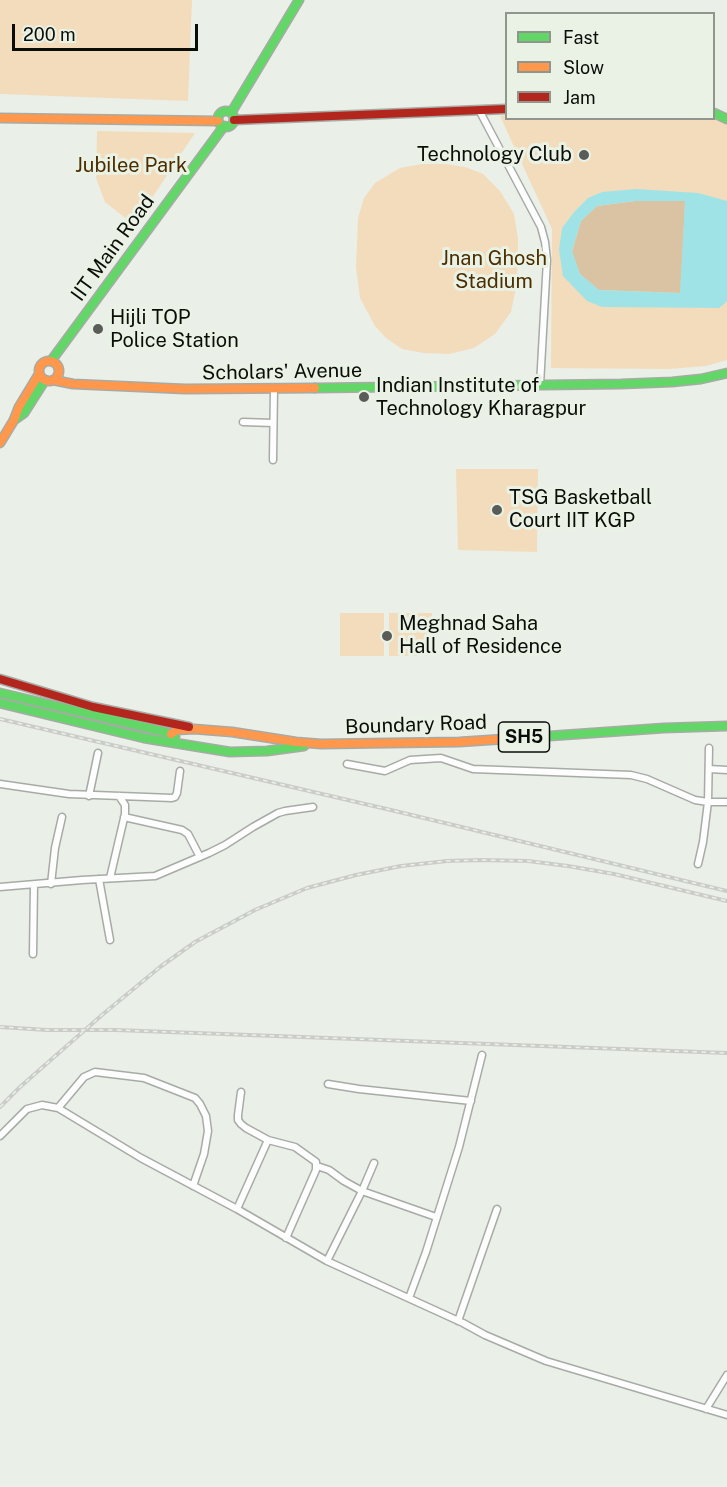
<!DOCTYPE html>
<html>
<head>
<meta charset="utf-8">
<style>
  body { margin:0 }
  #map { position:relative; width:727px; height:1487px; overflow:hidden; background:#eaefe8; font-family:"Public Sans",sans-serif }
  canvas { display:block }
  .legend { position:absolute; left:505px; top:12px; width:210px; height:108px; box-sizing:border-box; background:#e9f2e5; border:2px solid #90968d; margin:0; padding:8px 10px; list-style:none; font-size:18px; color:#0b0d09 }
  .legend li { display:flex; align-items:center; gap:12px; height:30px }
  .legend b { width:30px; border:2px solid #90968d }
  .scale { position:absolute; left:12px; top:24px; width:186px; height:27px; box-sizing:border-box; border:3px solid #0b0d09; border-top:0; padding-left:8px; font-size:18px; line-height:21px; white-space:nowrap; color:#0b0d09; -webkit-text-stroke:4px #e9f2e5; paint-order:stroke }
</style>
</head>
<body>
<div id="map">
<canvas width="727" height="1487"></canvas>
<ul class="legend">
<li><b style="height:8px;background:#63d668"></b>Fast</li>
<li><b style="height:8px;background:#ff974d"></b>Slow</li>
<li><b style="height:8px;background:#b3261e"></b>Jam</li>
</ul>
<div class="scale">200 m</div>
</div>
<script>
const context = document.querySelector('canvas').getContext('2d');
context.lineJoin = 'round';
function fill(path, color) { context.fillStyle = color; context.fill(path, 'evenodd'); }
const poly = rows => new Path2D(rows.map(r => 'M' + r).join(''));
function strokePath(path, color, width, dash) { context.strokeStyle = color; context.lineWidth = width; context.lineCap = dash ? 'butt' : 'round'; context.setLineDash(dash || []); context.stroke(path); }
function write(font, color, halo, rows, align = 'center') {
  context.font = font + ' "Public Sans",sans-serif'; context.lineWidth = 6; context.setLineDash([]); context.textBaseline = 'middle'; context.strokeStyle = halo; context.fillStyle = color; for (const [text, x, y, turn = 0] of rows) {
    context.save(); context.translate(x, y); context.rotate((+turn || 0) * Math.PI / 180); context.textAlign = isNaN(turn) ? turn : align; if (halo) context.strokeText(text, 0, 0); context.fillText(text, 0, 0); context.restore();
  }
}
fill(poly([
  [0,0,192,0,188,101,0,94],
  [506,115,506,118,714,118,727,125,727,360,706,366,669,369,551,368,552,229,500,116],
  [97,131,195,133,134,225,105,202,96,178],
  [422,164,445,164,465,167,483,174,500,191,514,214,518,239,517,283,511,312,495,334,474,348,449,354,424,353,402,349,386,338,375,326,360,298,356,267,358,218,364,198,375,183,400,168],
  [456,469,538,469,537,552,458,550],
  [340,613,384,613,384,656,340,656],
  [389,613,432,613,432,656,389,656]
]), '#f3dcbb');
fill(poly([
  [635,201,685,201,681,293,599,290,580,274,572,252,581,221,597,206]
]), '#dac3a3');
fill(poly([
  [636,189,698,193,727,201,727,301,724,304,719,308,602,307,587,301,563,276,559,250,562,228,575,211,588,198,602,192],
  [635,201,685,201,680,293,599,290,580,274,572,251,581,221,597,206]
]), '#a0e3e6');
const street = poly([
  [479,110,541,227,545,242,547,260,540,385],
  [243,422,273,423],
  [273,460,274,388],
  [347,764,385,771,410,760,441,758,473,769,631,775,647,779,695,800,708,802,727,802],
  [709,769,727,770],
  [0,784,69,794,172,798,175,797,177,793,180,771],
  [89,796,98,753],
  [124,817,182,830,188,834,200,857],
  [698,864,703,842,708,802,709,748],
  [110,878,125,814,125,805,119,796],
  [99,879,110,940],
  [51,884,55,848,62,817],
  [0,887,82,880,155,876,209,853,225,845,253,827,278,813,285,811,313,807],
  [33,954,34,885],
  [328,1084,359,1089,471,1101],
  [241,1092,238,1115,238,1120,241,1124,246,1128,268,1140,295,1147,316,1162,316,1170,286,1238],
  [58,1108,84,1077,95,1072,144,1078,195,1098,200,1104,206,1116,208,1131,204,1154,193,1186],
  [0,1136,27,1109,42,1105,58,1108,141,1158,237,1209,327,1261,463,1323,485,1335,546,1361,727,1415],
  [317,1166,329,1170,344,1181,362,1191,436,1217],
  [237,1209,268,1140],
  [327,1261,362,1191,374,1163],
  [409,1298,426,1252,459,1147,482,1055],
  [458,1321,497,1209],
  [706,1409,727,1375]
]);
const fast = poly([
  '218 119a8 8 0 1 1 16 0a8 8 0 1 1-16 0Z',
  [231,113,299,0],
  [714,113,727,119],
  [51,361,224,126],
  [315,388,621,384,672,382,701,379,727,373],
  [14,420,24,413,45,380],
  [0,693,165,732,175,737],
  [0,703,144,738,230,752,267,751,304,746],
  [535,737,664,728,727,726]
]);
const slow = poly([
  [0,118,218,121],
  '39 371a10 10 0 1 1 20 0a10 10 0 1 1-20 0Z',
  [53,380,73,384,185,389,315,388],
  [0,443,14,420,19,407,39,374],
  [171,734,177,730,194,729,232,732,296,742,321,744,459,742,535,737]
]);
const jam = poly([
  [234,120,506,109],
  [0,679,93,707,189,727]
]);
strokePath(street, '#a7aba6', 9);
strokePath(fast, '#a7aba6', 11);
strokePath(slow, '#a7aba6', 11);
strokePath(jam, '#a7aba6', 11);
strokePath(street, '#fcfdfc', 6);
strokePath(fast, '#63d668', 8);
strokePath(slow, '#ff974d', 8);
strokePath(jam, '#b3261e', 8);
const rail = poly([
  [0,719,395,811,727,891],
  [0,1027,47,1030,116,1030,727,1053],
  [0,1107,20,1087,102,1015,160,967,195,942,255,910,307,888,356,875,401,866,447,861,482,860,528,861,568,866,614,874,727,901]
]);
strokePath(rail, '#cbccc9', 4);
strokePath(rail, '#e9f2e5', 1.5, [4.5]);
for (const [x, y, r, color] of [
  [584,155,6,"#595c57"],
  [98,329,6,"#595c57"],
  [364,397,6,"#595c57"],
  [497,510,6,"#595c57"],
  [387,636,6,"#595c57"]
]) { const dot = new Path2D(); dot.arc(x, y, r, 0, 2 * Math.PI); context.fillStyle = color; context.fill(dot); strokePath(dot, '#e9f2e5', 2); }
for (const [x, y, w] of [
  [524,737,51]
]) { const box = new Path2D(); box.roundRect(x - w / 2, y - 15, w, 30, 4.5); context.fillStyle = '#e9f2e5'; context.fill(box); strokePath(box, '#0b0d09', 1.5); }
write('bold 18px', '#0b0d09', null, [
  ["SH5",524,737]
]);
write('20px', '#0b0d09', '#e9f2e5', [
  ["Technology Club",572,155,"right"],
  ["Hijli TOP",110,318],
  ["Police Station",110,341],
  ["Indian Institute of",376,386],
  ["Technology Kharagpur",376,409],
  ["TSG Basketball",509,498],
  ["Court IIT KGP",509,521],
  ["Meghnad Saha",399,624],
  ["Hall of Residence",399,647]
], 'left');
write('20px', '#4b2d00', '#e9f2e5', [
  ["Jubilee Park",131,166],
  ["Jnan Ghosh",494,259],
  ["Stadium",494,282]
]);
write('20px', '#0b0d09', '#e9f2e5', [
  ["IIT Main Road",113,248,-54],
  ["Scholars' Avenue",282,372,-1],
  ["Boundary Road",416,725,-2]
]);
</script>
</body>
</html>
